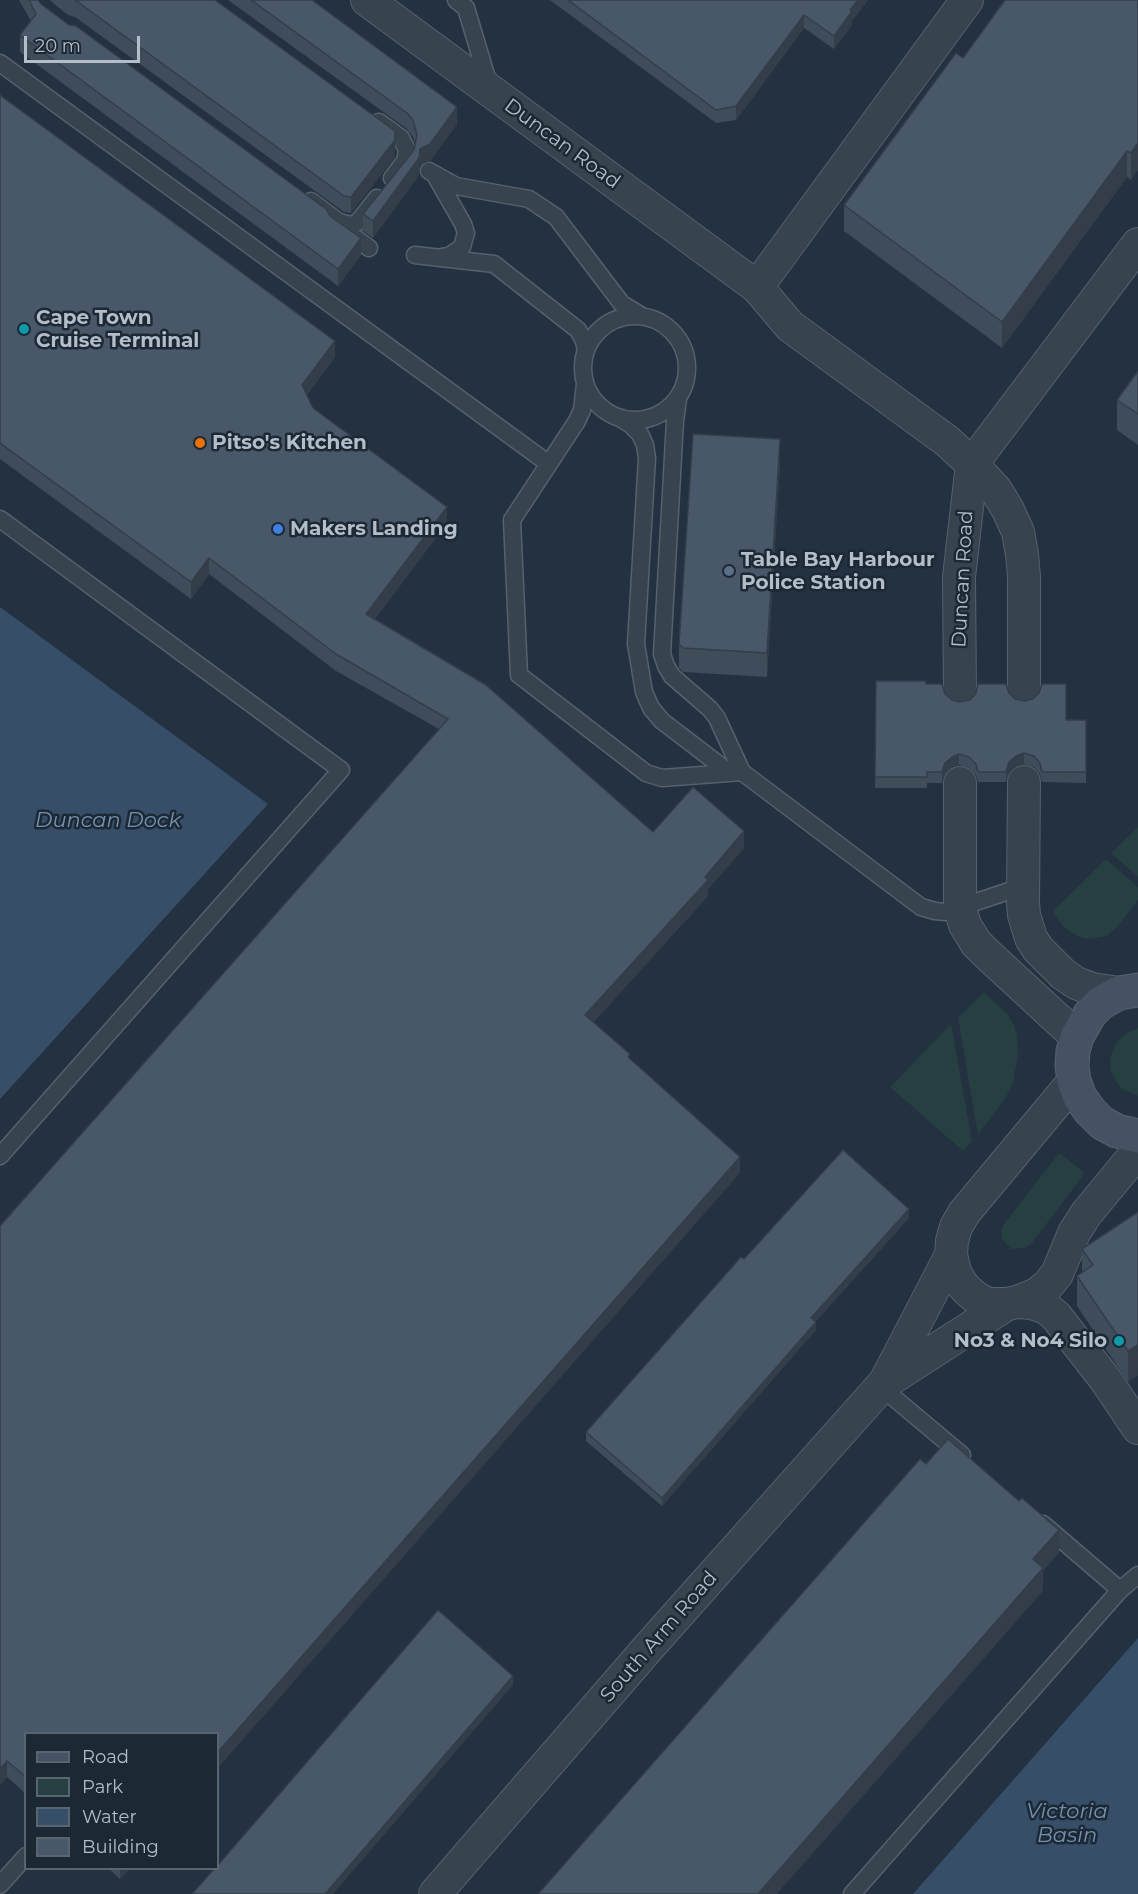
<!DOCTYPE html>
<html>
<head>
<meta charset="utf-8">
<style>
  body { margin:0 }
  #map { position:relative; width:1138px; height:1894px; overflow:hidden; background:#233140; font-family:Montserrat,sans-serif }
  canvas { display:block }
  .legend { position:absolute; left:24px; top:1732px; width:195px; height:138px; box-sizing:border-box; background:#1d2835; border:2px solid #596471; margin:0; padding:8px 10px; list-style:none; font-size:18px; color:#b4beca }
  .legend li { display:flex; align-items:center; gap:12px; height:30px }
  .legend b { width:30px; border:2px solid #596471 }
  .scale { position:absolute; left:24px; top:36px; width:116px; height:27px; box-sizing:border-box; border:3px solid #b4beca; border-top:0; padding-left:8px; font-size:18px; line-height:21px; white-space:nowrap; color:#b4beca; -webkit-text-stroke:4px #1d2835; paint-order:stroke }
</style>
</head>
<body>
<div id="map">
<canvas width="1138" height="1894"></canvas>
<ul class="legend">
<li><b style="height:8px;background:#465263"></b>Road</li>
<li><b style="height:16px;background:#263f41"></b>Park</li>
<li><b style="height:16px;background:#374e68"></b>Water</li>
<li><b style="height:16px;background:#495869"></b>Building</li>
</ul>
<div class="scale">20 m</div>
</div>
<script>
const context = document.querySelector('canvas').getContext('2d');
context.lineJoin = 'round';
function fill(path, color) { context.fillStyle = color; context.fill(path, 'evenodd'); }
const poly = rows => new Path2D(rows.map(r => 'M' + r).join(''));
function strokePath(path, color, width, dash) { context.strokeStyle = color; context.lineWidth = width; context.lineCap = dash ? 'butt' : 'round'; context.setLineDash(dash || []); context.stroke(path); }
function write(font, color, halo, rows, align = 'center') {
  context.font = font + ' Montserrat,sans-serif'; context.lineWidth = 5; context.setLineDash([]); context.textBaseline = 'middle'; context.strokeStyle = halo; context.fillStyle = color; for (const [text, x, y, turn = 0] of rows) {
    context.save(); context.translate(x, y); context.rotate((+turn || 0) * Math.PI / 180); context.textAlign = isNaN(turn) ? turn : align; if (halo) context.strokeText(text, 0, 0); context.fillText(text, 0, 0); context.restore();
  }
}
fill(poly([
  [1138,827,1138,877,1111,853],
  [1106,859,1138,887,1138,900,1118,926,1107,936,1089,939,1079,937,1062,926,1053,911],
  [984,992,1008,1015,1014,1025,1017,1035,1018,1055,1013,1083,1006,1097,978,1135,958,1018],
  [951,1024,972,1141,963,1151,890,1087],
  [1138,1028,1138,1096,1122,1089,1116,1081,1111,1071,1110,1061,1112,1051,1118,1041,1127,1033],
  [1059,1153,1085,1173,1032,1243,1025,1248,1011,1249,1002,1239,1001,1231,1004,1224]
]), '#263f41');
fill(poly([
  [0,607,268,804,0,1099],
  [1138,1638,1138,1894,913,1894]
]), '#374e68');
const lane = poly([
  [456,0,466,8,490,88],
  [0,63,549,464],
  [379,122,401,138,407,150,405,161,392,178],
  [429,171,456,186,529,199,556,217,622,304,642,316],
  [435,175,463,224,466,233,462,247,449,256,442,257],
  [311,201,339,222,351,225,358,222,377,198],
  [343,229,369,248],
  [415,255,494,264,578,330,584,341,586,351],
  '583 368a52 52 0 1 1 104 0a52 52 0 1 1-104 0Z',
  [585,384,582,410,577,421,512,520,519,675,646,773,662,778,742,772],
  [678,399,675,421,662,654,666,666,672,676,710,709,717,718,742,772,921,907,935,911,946,912,1024,886],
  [618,417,631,425,640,434,645,445,647,458,636,644,644,692,651,708,662,721,730,773],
  [0,519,341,770,0,1156],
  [881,1387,962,1455],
  [1043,1524,1120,1590],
  [0,1885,26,1856],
  [852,1894,1120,1590,1138,1575]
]);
const street = poly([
  [367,0,757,287,790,326,947,441,972,464,996,490,1008,510,1018,532,1022,554,1024,577,1024,694],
  [757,287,967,0],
  [972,464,1138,244],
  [960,695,959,577,972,464],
  [1024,782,1023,902,1024,915,1031,938,1038,949,1063,974,1076,983,1092,989,1119,993],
  [960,783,960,908,965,925,976,943,987,954,1077,1037],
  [951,1255,955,1272,961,1283,968,1291,978,1299,988,1304,1007,1304],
  [1017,1302,1032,1303,1046,1308,1056,1316,1105,1379,1138,1428],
  [886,1382,1007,1304,1017,1302,1037,1294,1048,1285,1057,1274,1074,1233,1086,1214,1138,1151],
  [435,1894,648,1648,885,1382,951,1255,952,1241,956,1227,964,1213,1074,1081]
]);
const secondary = poly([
  [1138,990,1119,993,1101,1003,1090,1014,1077,1037,1073,1051,1072,1066,1074,1081,1080,1097,1090,1111,1102,1123,1117,1131,1138,1136]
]);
strokePath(lane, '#56616d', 19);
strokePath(street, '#56616d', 34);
strokePath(secondary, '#56616d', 35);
strokePath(lane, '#384350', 16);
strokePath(street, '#384350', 32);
strokePath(secondary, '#465263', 33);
fill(poly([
  [19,0,38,0,41,4,330,216,361,255,338,286,20,52,20,35,31,21],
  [50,0,215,0,395,157,351,213,344,212,75,17,68,15,54,4],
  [228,0,312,0,457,124,430,161,420,165,419,175,373,238,363,231,363,214,414,150,415,143,413,137,407,129],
  [550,0,868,0,852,21,852,25,834,49,804,28,736,120,716,123],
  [1138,0,1138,170,1131,180,1127,177,1002,348,844,231,844,205],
  [0,95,335,357,307,395,313,408,447,523,375,619,653,832,744,848,708,889,708,896,593,1022,630,1059,740,1173,26,1734,26,1794,7,1777,0,1226,439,729,336,671,209,574,191,599,0,459],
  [1138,371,1138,445,1117,430,1117,400],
  [780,463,767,677,683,672,679,668,679,644],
  [876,681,926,684,945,694,952,700,960,702,1009,693,1015,699,1066,720,1086,720,1086,783,1042,782,1040,774,1034,767,1024,764,1016,766,1009,772,1006,782,978,782,976,775,969,768,959,765,952,767,945,774,942,783,927,783,927,788,875,788],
  [1138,1212,1138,1375,1128,1382,1077,1306,1077,1276,1082,1272,1082,1249],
  [909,1218,815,1322,816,1330,662,1506,586,1441,586,1432,744,1259],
  [109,1869,129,1869,120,1879]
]), '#3f4c5a');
fill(poly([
  [858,0,868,0,852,21,852,25,834,49,834,36,850,10],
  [804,15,804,28,736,120,736,106],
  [457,107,457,124,430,161,420,165,419,175,373,238,373,221,420,149],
  [395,131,395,157,351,213,351,197],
  [1138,143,1138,170,1131,180,1131,153],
  [1127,151,1127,177,1002,348,1002,322],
  [361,238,361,255,338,286,338,269],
  [335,341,335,357,302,402,302,385],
  [780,439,780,463,767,677,767,653],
  [447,507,447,523,366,631,366,614],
  [209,558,209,574,191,599,191,582],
  [1024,753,1024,764,1016,766,1009,772,1006,782,1006,772,1009,762,1016,756],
  [959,754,959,765,952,767,945,774,942,783,942,772,945,763,952,757],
  [744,831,744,848,708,889,708,896,585,1032,585,1015],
  [740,1157,740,1173,218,1768,218,1752],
  [909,1209,909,1218,811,1326,811,1318],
  [816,1322,816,1330,662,1506,662,1498],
  [1138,1345,1138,1375,1128,1382,1128,1351],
  [1059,1530,1059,1553,1043,1571,1043,1591,777,1894,758,1894,1033,1559],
  [513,1676,513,1685,333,1894,325,1894],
  [7,1761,7,1777,0,1786,0,1769],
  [120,1869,129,1869,120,1879]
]), '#333e4a');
const building = poly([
  [29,0,38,0,41,4,69,25,76,26,326,209,330,216,361,238,338,269,20,35,36,14,29,0],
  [75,0,215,0,395,131,395,140,351,197,344,196,75,0],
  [251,0,312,0,457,107,430,144,420,149,419,158,373,221,363,214,414,150,417,135,413,120,407,113,251,0],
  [568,0,858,0,850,10,852,11,834,36,804,15,736,106,716,110,568,0],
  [1005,0,1138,0,1138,143,1131,153,1127,151,1002,322,844,205,956,53,963,58,1005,0],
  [0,95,335,341,302,385,313,408,447,507,366,614,486,685,653,832,693,787,744,831,705,877,708,880,585,1015,630,1054,628,1057,740,1157,218,1752,218,1734,26,1734,26,1777,7,1761,0,1769,0,1226,448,719,336,654,209,558,191,582,0,443,0,95],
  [1138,371,1138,414,1117,400,1138,371],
  [693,434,780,439,767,653,683,648,679,644,693,434],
  [876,681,926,681,926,684,942,684,945,694,952,700,960,702,970,700,976,693,978,684,1006,684,1009,693,1015,699,1025,701,1033,699,1039,693,1042,684,1066,684,1066,720,1086,720,1086,772,1042,772,1040,763,1034,756,1024,753,1016,756,1009,762,1006,772,978,772,976,764,969,757,959,754,952,757,945,763,942,772,927,772,927,777,875,777,876,681],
  [843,1150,909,1209,811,1318,816,1322,662,1498,586,1432,741,1257,744,1259,843,1150],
  [1138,1212,1138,1345,1128,1351,1077,1276,1093,1265,1082,1249,1138,1212],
  [948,1439,1019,1501,1022,1498,1059,1530,1033,1559,1043,1568,758,1894,538,1894,920,1459,926,1464,948,1439],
  [438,1610,513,1676,325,1894,192,1894,214,1869,218,1869,218,1865,438,1610]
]);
fill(building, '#495869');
strokePath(building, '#333e4a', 1.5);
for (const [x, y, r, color] of [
  [24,329,6,"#0f9aa8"],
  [200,443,6,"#e8710a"],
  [278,529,6,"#3f7fe0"],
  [729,571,6,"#5c6f8a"],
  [1119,1341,6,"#0f9aa8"]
]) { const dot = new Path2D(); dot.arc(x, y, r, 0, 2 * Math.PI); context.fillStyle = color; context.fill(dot); strokePath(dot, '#1d2835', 2); }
write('20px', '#b4beca', '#1d2835', [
  ["Duncan Road",562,144,36],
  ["Duncan Road",963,579,-87],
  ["South Arm Road",659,1637,-49]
]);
write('bold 20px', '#b4beca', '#1d2835', [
  ["Cape Town",36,318],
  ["Cruise Terminal",36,341],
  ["Pitso's Kitchen",212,443],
  ["Makers Landing",290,529],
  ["Table Bay Harbour",741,560],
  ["Police Station",741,583],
  ["No3 & No4 Silo",1107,1341,"right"]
], 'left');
write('italic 21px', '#7390af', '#1d2835', [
  ["Duncan Dock",108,821],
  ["Victoria",1067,1812],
  ["Basin",1067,1836]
]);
</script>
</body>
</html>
